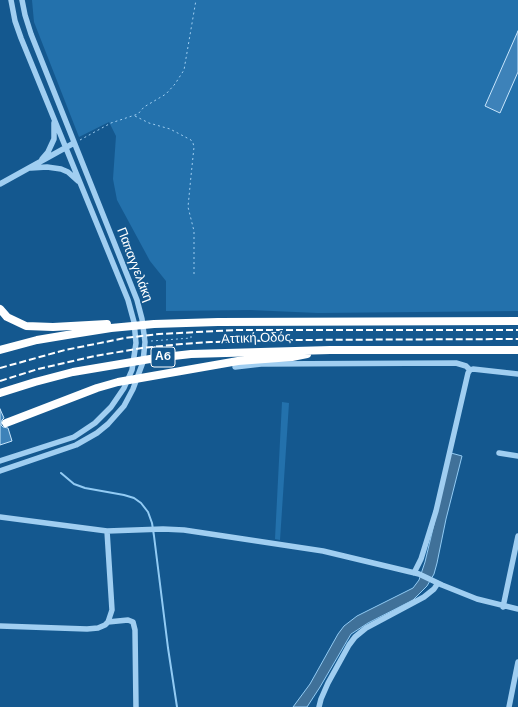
<!DOCTYPE html>
<html>
<head>
<meta charset="utf-8">
<style>
  body { margin:0 }
  canvas { display:block; background:#14588f }
</style>
</head>
<body>
<canvas width="518" height="707"></canvas>
<script>
const context = document.querySelector('canvas').getContext('2d');
context.lineJoin = 'round';
function fill(path, color) { context.fillStyle = color; context.fill(path, 'evenodd'); }
const poly = rows => new Path2D(rows.map(r => 'M' + r).join(''));
function strokePath(path, color, width, dash) { context.strokeStyle = color; context.lineWidth = width; context.lineCap = dash ? 'butt' : 'round'; context.setLineDash(dash || []); context.stroke(path); }
function write(font, color, halo, rows, align = 'center') {
  context.font = font + ' "Nunito Sans",sans-serif'; context.lineWidth = 3; context.setLineDash([]); context.textBaseline = 'middle'; context.strokeStyle = halo; context.fillStyle = color; for (const [text, x, y, turn = 0] of rows) {
    context.save(); context.translate(x, y); context.rotate((+turn || 0) * Math.PI / 180); context.textAlign = isNaN(turn) ? turn : align; if (halo) context.strokeText(text, 0, 0); context.fillText(text, 0, 0); context.restore();
  }
}
fill(poly([
  [32,0,518,0,518,311,318,313,250,310,166,311,166,281,150,261,117,200,113,179,116,136,109,122,79,137,34,22],
  [282,402,289,403,280,540,275,539]
]), '#2371ac');
const water = poly([
  [451,453,462,456,446,519,437,563,434,574,427,586,413,600,368,623,351,634,320,687,307,707,293,707,310,684,338,634,344,626,357,616,413,588,419,580,425,562,451,453]
]);
fill(water, '#407199');
strokePath(water, '#92cbf4', 1);
strokePath(poly([
  [61,473,74,484,85,488,124,495,134,498,141,503,148,512,152,523,154,536,168,648,177,707]
]), '#92cbf4', 2);
const building = poly([
  [518,31,518,72,500,113,485,106,518,31],
  [0,409,4,418,2,420,1,425,3,427,8,428,12,441,0,445,0,409]
]);
fill(building, '#3d82b9');
strokePath(building, '#c7e5fc', 1);
strokePath(poly([
  [135,116,149,123,170,129,191,140,193,143,194,147,191,176,188,207,194,231,194,276],
  [80,140,111,123,138,114,144,107,166,94,175,84,184,70,196,0],
  [151,341,191,338,191,334]
]), '#a0cef1', 1, [2, 3]);
strokePath(poly([
  [42,159,48,152,54,139,54,123],
  [31,168,47,167,61,169,68,172,78,181],
  [0,184,74,143],
  [235,367,261,364,456,363,466,366,470,370],
  [499,453,518,456],
  [0,461,74,437,95,423,111,407,124,388,132,370,136,343,134,322,128,300,21,38,15,21,11,0],
  [0,471,76,445,97,433,108,424,124,406,133,389,143,362,145,342,142,319,137,300,31,34,25,15,22,0],
  [0,517,107,531],
  [414,573,421,559,436,511,468,373,470,370,473,369,518,374],
  [503,607,518,536],
  [108,622,128,620,133,622,135,630,136,707],
  [0,626,87,629,98,628,105,625,108,622,112,610,107,531,163,529,184,530,323,551,419,574,442,585,477,599,518,609],
  [319,707,321,699,328,683,349,645,355,637,366,628,424,597,434,589,438,583],
  [509,707,518,662]
]), '#a0cef1', 5.5);
strokePath(poly([
  [0,309,7,317,26,326,53,327,107,324],
  [0,350,37,340,73,334,111,328,154,324,218,322,518,321],
  [0,393,35,382,73,372,156,358,191,354,330,350,518,350],
  [6,423,97,388,118,382,238,361,292,357,307,354]
]), '#fff', 8);
strokePath(poly([
  [0,368,65,350,125,338,159,334,238,330,518,330],
  [0,381,38,369,95,356,142,348,182,344,211,342,289,340,518,339]
]), '#fff', 2, [7, 3]);
for (const [x, y, w] of [
  [163,357,24]
]) { const box = new Path2D(); box.roundRect(x - w / 2, y - 10, w, 20, 3); context.fillStyle = '#14588f'; context.fill(box); strokePath(box, '#fff', 1); }
write('bold 12px', '#fff', null, [
  ["Α6",163,357]
]);
write('13px', '#fff', '#14588f', [
  ["Παπαγγελάκη",134,265,69],
  ["Αττική Οδός",256,339,-2]
]);
</script>
</body>
</html>
